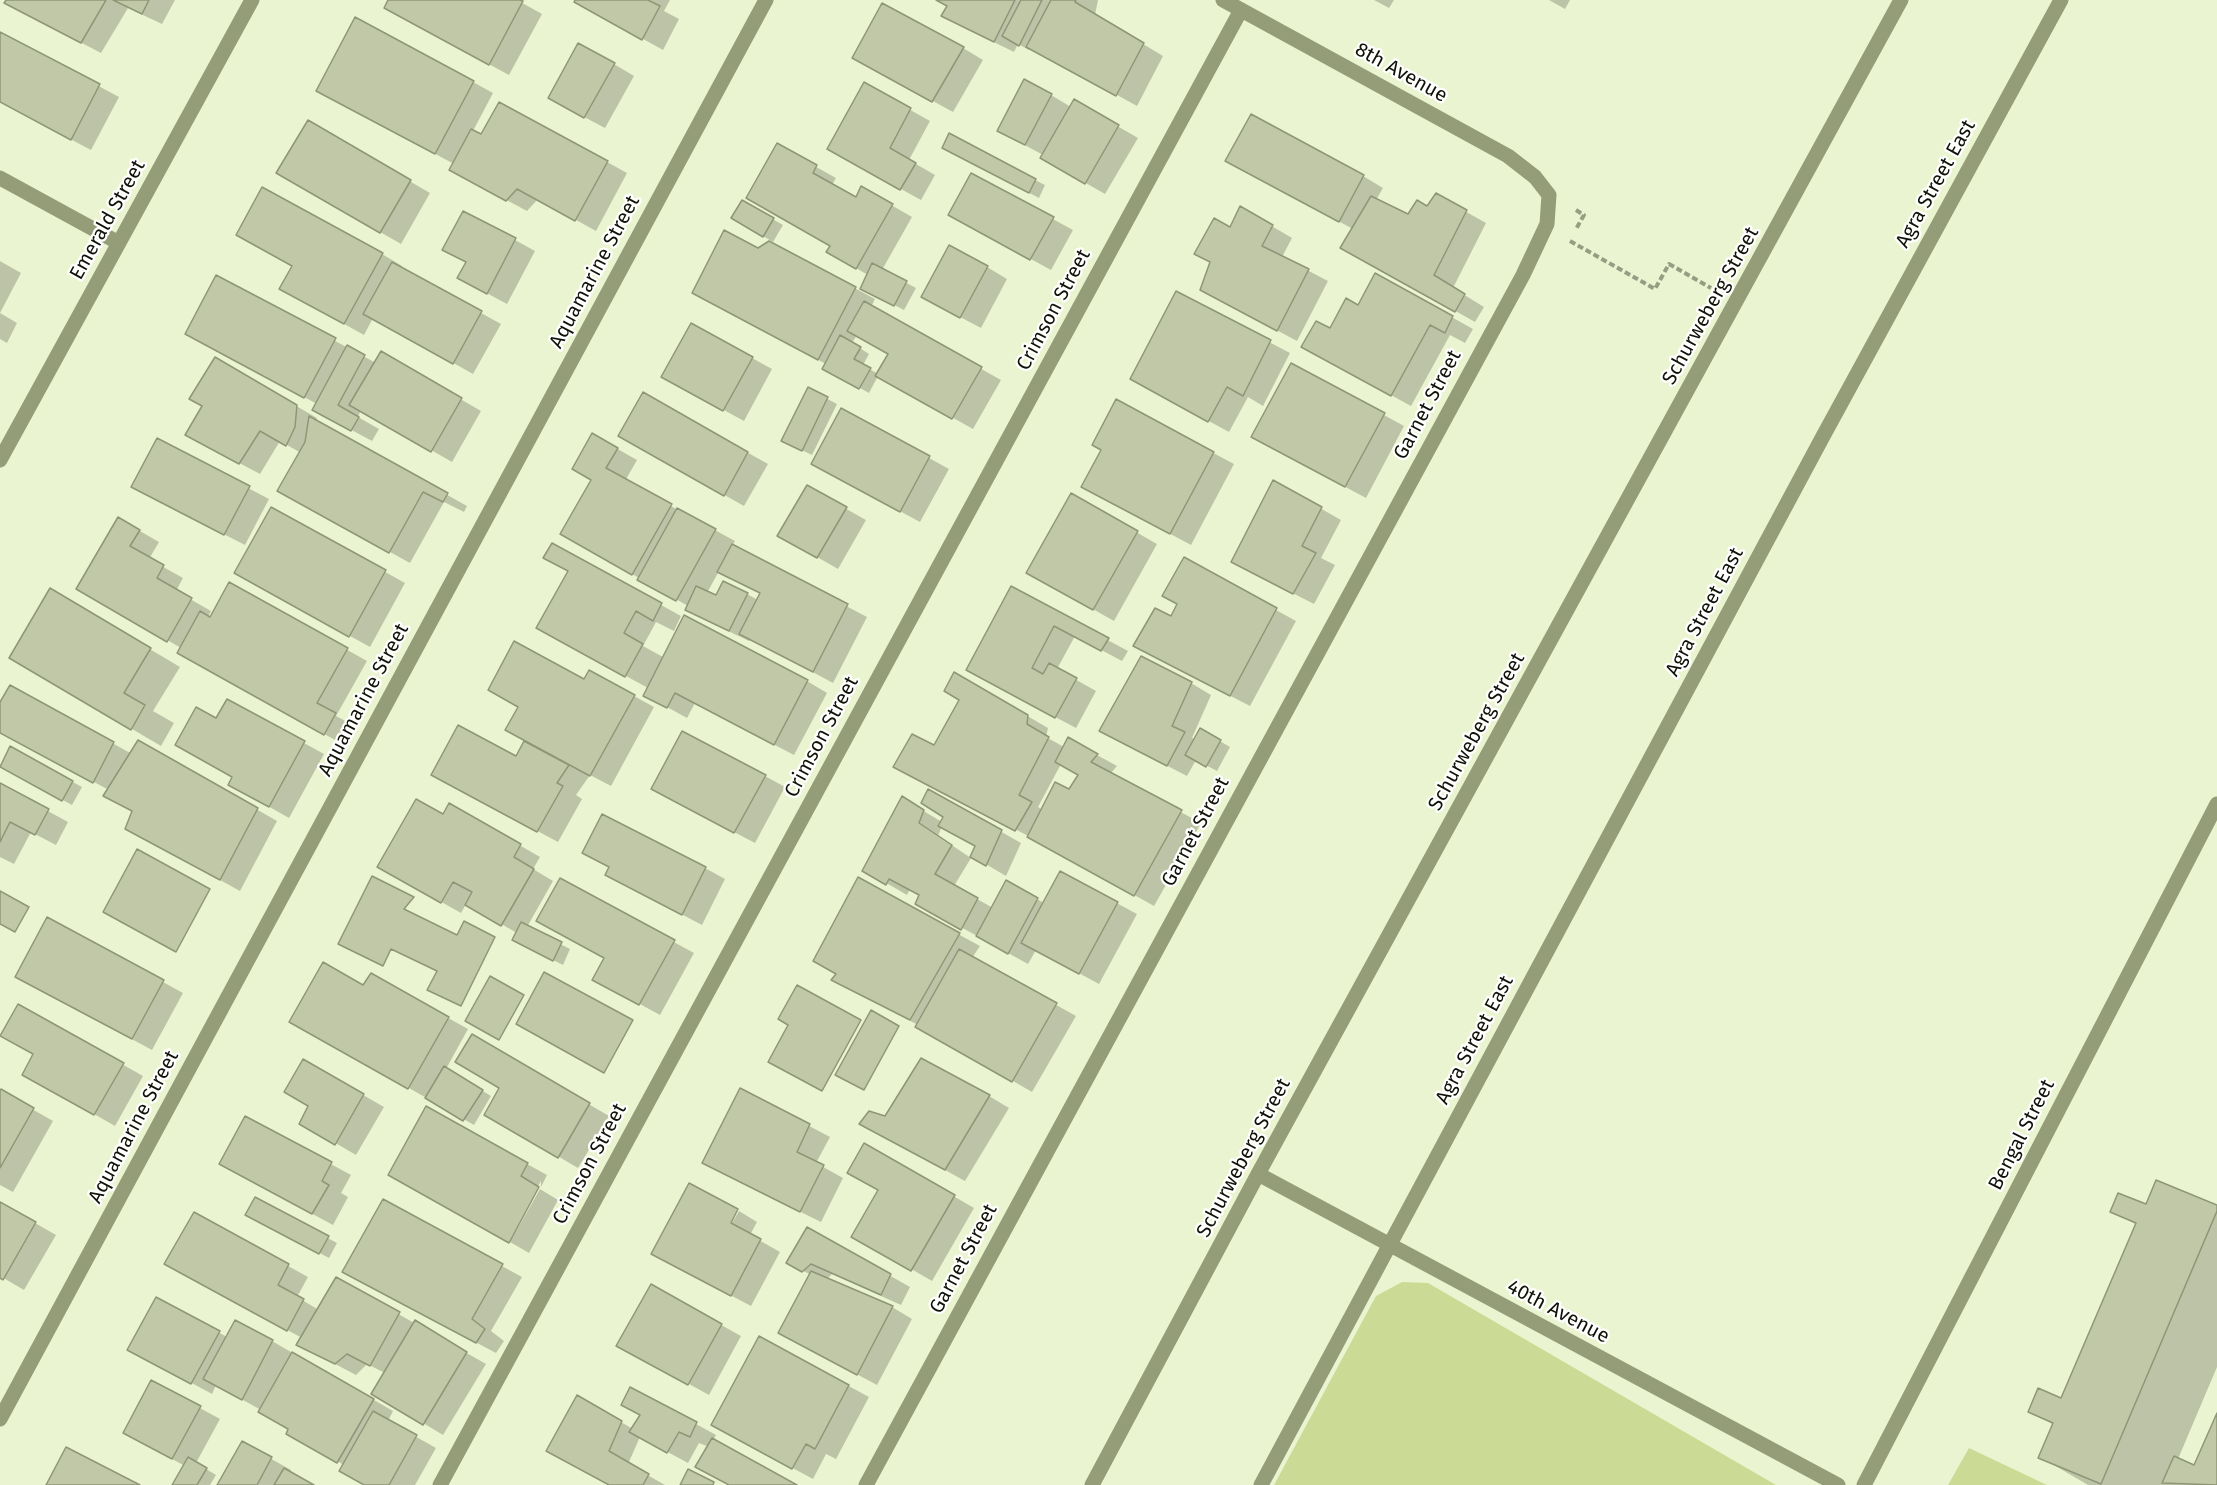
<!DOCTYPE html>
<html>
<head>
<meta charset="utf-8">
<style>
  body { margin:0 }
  canvas { display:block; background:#ebf4d1 }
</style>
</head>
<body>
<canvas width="2217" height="1485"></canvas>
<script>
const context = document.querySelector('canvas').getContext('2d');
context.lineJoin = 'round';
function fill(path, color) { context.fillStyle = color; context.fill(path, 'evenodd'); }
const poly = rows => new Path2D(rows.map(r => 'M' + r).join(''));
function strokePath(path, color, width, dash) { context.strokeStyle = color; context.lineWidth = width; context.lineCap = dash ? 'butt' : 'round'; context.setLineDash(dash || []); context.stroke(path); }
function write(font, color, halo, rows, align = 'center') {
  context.font = font + ' "Fira Sans",sans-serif'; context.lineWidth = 4.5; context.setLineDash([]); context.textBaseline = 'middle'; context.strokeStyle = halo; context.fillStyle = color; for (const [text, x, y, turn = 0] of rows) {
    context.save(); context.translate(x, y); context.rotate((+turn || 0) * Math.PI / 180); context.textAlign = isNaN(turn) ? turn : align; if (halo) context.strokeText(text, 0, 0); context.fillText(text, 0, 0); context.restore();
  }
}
fill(poly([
  [1402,1282,1428,1283,1776,1485,1274,1485,1376,1296],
  [1969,1448,2047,1485,1948,1485]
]), '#cbdb95');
fill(poly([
  [8,0,175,0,162,24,128,8,101,53,26,14],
  [390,0,517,0,542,14,509,75,405,19],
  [577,0,670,0,664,11,679,19,663,50,596,13],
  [939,0,1098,0,1095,15,1163,56,1137,106,1030,47,1029,50,1018,44,1014,52,963,27,943,16,949,6],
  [1374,0,1394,0,1389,8],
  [1549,0,1570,0,1565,9],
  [0,33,119,97,91,150,0,102],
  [963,48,983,60,953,112,874,69],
  [614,64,634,76,605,128,569,109],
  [473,82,493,93,473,131,482,136,607,162,627,173,596,231,538,199,527,211,471,181,454,164,337,101],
  [864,84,930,121,909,160,935,175,921,200,848,160],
  [1051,95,1071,107,1074,101,1138,138,1105,194,1042,158,1043,155,999,131],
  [308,122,430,193,401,244,278,173],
  [777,145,836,178,832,185,856,199,862,188,912,217,882,270,916,288,904,310,871,293,868,275,828,252,832,245],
  [953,153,1035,180,1045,185,1039,198],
  [1247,172,1363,176,1383,188,1376,200,1408,216,1428,208,1436,195,1486,223,1453,288,1484,307,1475,322,1343,248,1353,229],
  [972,175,1073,230,1051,270,970,226],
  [743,202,783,225,773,242,733,218],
  [1241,208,1292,238,1282,257,1328,281,1297,341,1222,301,1231,229],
  [515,240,535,251,507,304,479,289],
  [769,242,875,299,871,307,1001,380,973,429,878,376,869,393,824,368,826,364,713,304,758,250],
  [857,335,890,353,878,374,863,365,869,354,852,343],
  [382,254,402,266,400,268,501,324,473,374,373,318,364,335,301,300,294,266],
  [0,261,21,273,0,313],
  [987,267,1007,279,981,328,943,308],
  [1376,275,1473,329,1465,343,1450,335,1411,406,1323,358,1330,330,1358,307],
  [217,277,376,363,381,353,481,411,452,462,361,410,358,417,379,429,372,441,333,420,317,404,207,345],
  [1176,293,1290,353,1263,406,1248,397,1229,432,1152,390],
  [0,313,17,323,7,343,0,339],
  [752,358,772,369,744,421,683,388],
  [215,359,317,418,316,422,467,506,464,512,444,502,410,563,299,502,301,453,280,441,260,474,207,446,204,406],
  [808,389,837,404,812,455,793,446],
  [643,394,768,464,744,506,620,436],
  [1116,401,1234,464,1191,545,1103,498,1103,450],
  [842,410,949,469,920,522,833,475],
  [1384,415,1404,426,1366,498,1273,448],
  [593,435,637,460,625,481,735,541,732,546,867,617,833,683,751,639,749,641,707,621,687,610,688,606,562,534,593,480],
  [719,571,761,594,758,600,747,594,716,597,707,593],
  [157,440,269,499,245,545,153,498],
  [1274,482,1341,520,1321,558,1335,565,1314,604,1253,573],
  [807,487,866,520,838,569,779,535],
  [1071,495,1157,544,1114,621,1048,584],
  [272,509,405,583,370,647,256,584],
  [119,519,159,542,149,559,183,578,176,591,211,611,208,617,211,619,230,584,367,661,336,716,355,726,344,745,199,664,181,648,79,589],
  [553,545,681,616,674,631,656,622,643,646,663,657,807,681,827,693,794,755,695,703,687,718,645,695,648,688,558,639,569,571],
  [1011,588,1128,651,1122,661,1075,636,1057,669,1096,691,1076,728,987,681],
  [81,608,180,667,153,711,174,723,161,746,11,658],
  [1276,610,1296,621,1250,706,1155,657,1171,618],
  [955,674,1048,728,1046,737,1064,747,1097,755,1117,766,1110,774,1201,823,1154,906,1036,840,915,777,935,747,961,699],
  [1061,764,1079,775,1070,791,1043,810,1038,807],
  [585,681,634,696,654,707,611,786,590,775,576,795,582,799,558,842,453,786,562,764],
  [1191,683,1211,695,1192,738,1195,739,1201,730,1230,747,1217,771,1196,760,1187,776,1121,742],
  [11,687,132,754,139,742,277,821,240,891,147,840,134,811,109,790,0,732,0,705],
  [217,720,304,743,324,754,289,818,250,796,234,777],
  [10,748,82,787,72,805,0,766],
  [765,776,785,787,755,843,673,800],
  [0,785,68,822,56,845,31,832,14,864,0,857],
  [929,791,1021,843,1006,876,972,856,977,846,942,826,938,836,971,858,954,886,993,908,1007,882,1044,903,1061,873,1137,914,1099,984,1036,950,1028,964,917,903,921,895,910,889,907,895,864,870,922,810,942,822,945,817],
  [450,805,540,857,533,869,553,881,527,927,570,949,563,965,523,945,517,933,466,904,461,913,379,867,444,816],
  [611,867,705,868,725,879,702,925,607,875],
  [560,880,694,953,660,1015,614,990,605,958],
  [859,880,980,946,972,958,1076,1016,1032,1092,918,1026,918,1025,853,991,838,974],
  [48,919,183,993,152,1050,37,988],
  [371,975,468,1029,446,1069,491,1096,474,1125,291,1021,364,987],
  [19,1006,143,1076,115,1126,24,1074,35,1054],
  [472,1036,609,1116,578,1168,486,1114,501,1087],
  [304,1061,384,1107,356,1155,301,1123,310,1106],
  [741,1090,830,1137,816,1163,843,1178,821,1222,724,1174],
  [2,1092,53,1121,13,1192,0,1185,0,1094],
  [989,1096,1009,1108,965,1181,881,1135,886,1118],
  [426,1108,547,1175,541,1187,541,1181,508,1241],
  [246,1118,351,1175,341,1193,348,1197,333,1225,240,1175],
  [865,1145,974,1208,932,1281,854,1236,880,1190],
  [540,1189,558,1200,529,1253,510,1242],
  [256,1199,337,1243,329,1258,257,1220],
  [383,1201,522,1277,491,1331,504,1341,496,1353,364,1283],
  [0,1203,56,1235,24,1290,0,1276],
  [2147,1206,2217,1206,2217,1367,2178,1459,2195,1467,2217,1417,2217,1485,2088,1485,2040,1457,2054,1425,2030,1412,2062,1400,2137,1225,2112,1211],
  [739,1211,757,1222,750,1235,780,1252,751,1306,673,1265,728,1230],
  [194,1214,308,1277,297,1297,319,1310,337,1279,486,1364,443,1435,373,1393,385,1373,367,1364,356,1375,318,1355,302,1338,186,1275],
  [808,1229,910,1287,901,1305,832,1274,826,1280,892,1307,912,1319,877,1385,800,1344,811,1275,789,1263],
  [651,1286,741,1336,709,1395,638,1356],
  [157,1299,227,1337,272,1341,393,1411,388,1421,436,1448,415,1485,366,1485,344,1465,288,1433,290,1429,261,1410,216,1385,212,1394,149,1360],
  [760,1338,869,1397,836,1459,826,1454,813,1479,733,1436],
  [577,1397,633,1429,696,1424,716,1435,713,1441,794,1485,730,1485,709,1447,699,1443,688,1463,640,1437,628,1464,665,1485,611,1485],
  [200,1408,220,1419,196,1463,216,1475,210,1485,174,1485,185,1466,144,1444],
  [243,1443,291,1470,289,1473,311,1485,219,1485]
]), '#0003');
const building = poly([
  [6,0,106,0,81,43,4,3,6,0],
  [113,0,149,0,142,14,113,0],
  [388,0,520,0,523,1,489,65,384,8,388,0],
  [575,0,648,0,660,6,642,40,574,2,575,0],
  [936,0,1015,0,994,42,941,16,947,6,936,0],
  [1021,0,1042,0,1019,46,1002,36,1021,0],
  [1051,0,1076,0,1075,2,1144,43,1116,96,1026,47,1051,0],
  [882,3,964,47,932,102,852,58,882,3],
  [355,17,474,81,435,154,316,91,355,17],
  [0,32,100,84,71,140,0,102,0,32],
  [578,43,615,63,584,118,548,98,578,43],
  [1024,79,1052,94,1025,145,997,131,1024,79],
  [864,82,911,108,890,148,916,163,900,190,827,149,864,82],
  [1074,99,1119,125,1085,184,1040,158,1074,99],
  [499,102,608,161,575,221,517,189,506,201,449,170,471,129,481,134,499,102],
  [1251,114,1364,175,1339,222,1225,161,1251,114],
  [308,120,411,180,380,233,276,173,308,120],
  [949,133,1036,179,1029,193,942,148,949,133],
  [777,143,817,165,813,173,856,197,861,186,893,204,856,269,826,252,830,246,746,198,777,143],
  [971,173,1054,217,1030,260,948,215,971,173],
  [262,187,383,253,344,324,279,289,292,266,236,235,262,187],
  [1436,193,1467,210,1434,275,1465,294,1455,312,1340,248,1371,196,1408,214,1417,200,1427,206,1436,193],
  [742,200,774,218,763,237,731,218,742,200],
  [1240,206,1273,225,1262,246,1309,269,1277,331,1200,290,1210,262,1194,254,1214,218,1230,227,1240,206],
  [463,211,516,238,487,294,457,278,466,262,442,250,463,211],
  [724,230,758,248,769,241,856,287,818,360,692,293,724,230],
  [949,245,988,266,960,318,921,297,949,245],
  [392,262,482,311,453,364,363,314,392,262],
  [872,263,907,281,894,306,860,289,872,263],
  [1375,273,1453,316,1445,333,1430,325,1391,396,1301,347,1316,321,1330,328,1346,298,1358,305,1375,273],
  [216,275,336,338,304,398,185,334,216,275],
  [1176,291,1271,340,1243,396,1227,387,1208,422,1130,379,1176,291],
  [864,301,982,367,952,419,875,376,888,354,847,331,864,301],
  [691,323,753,357,723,411,661,377,691,323],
  [840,335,861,347,854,359,871,368,859,389,822,369,840,335],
  [347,345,365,355,338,405,359,417,351,431,312,410,347,345],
  [381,351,462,398,431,452,349,405,381,351],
  [215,357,297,405,295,427,286,446,260,431,239,464,185,435,202,406,189,399,215,357],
  [1291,363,1385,413,1345,487,1251,437,1291,363],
  [808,387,828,397,802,451,781,441,808,387],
  [643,392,748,452,724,496,618,436,643,392],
  [1116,399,1214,452,1170,534,1081,487,1101,450,1092,445,1116,399],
  [841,408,930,456,900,512,811,464,841,408],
  [309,416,448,493,443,502,423,492,389,553,277,491,305,442,309,416],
  [592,433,618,448,606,468,672,504,632,575,560,534,591,480,572,469,592,433],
  [157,438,250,486,224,535,131,487,157,438],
  [1273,480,1322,507,1302,546,1316,553,1293,594,1231,562,1273,480],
  [807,485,847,507,817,558,777,536,807,485],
  [1071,493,1138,531,1093,610,1026,573,1071,493],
  [271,507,386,570,349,637,234,573,271,507],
  [677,508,716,529,676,601,637,580,677,508],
  [118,517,140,530,130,546,164,565,157,578,192,598,167,642,76,589,118,517],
  [552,543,662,603,653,621,636,611,624,633,643,644,625,677,536,628,568,571,543,558,552,543],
  [732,544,848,604,813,672,739,634,760,593,717,572,732,544],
  [1184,557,1277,608,1230,696,1133,646,1155,608,1171,616,1177,604,1162,596,1184,557],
  [723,581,748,593,729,631,685,610,696,586,716,595,723,581],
  [229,582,348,648,317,703,336,713,324,735,177,653,200,611,210,617,229,582],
  [1011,586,1109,638,1101,651,1054,626,1032,668,1043,674,1049,663,1077,678,1055,718,966,670,1011,586],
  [50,588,151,648,124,693,145,705,131,730,9,658,50,588],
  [684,615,808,680,774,745,675,693,667,708,643,696,684,615],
  [514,641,584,679,589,670,635,695,590,776,505,730,518,707,488,690,514,641],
  [1141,656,1192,682,1172,726,1185,732,1167,766,1099,731,1141,656],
  [954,672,1028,715,1027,724,1049,737,1019,795,1032,802,1015,831,893,767,912,734,934,745,959,700,944,691,954,672],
  [10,685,114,742,93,783,0,733,0,702,10,685],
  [227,699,305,741,269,807,228,785,232,777,175,745,196,707,216,718,227,699],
  [458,725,516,756,524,741,569,765,557,783,563,786,537,832,431,775,458,725],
  [1200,728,1221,740,1206,767,1185,755,1200,728],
  [682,731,766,775,734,833,651,789,682,731],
  [1068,737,1098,754,1091,762,1182,810,1134,896,1027,837,1055,782,1069,789,1078,775,1055,762,1068,737],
  [138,740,258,808,220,880,125,829,132,811,103,796,138,740],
  [10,746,73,781,62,801,0,767,10,746],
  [0,783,49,809,35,835,10,822,0,842,0,783],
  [928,789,1002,830,986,866,970,857,975,846,938,826,943,817,921,803,928,789],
  [902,796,924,810,919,823,952,845,935,874,978,898,961,930,915,904,919,895,889,879,886,885,862,871,902,796],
  [416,799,443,814,449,803,521,844,514,857,534,869,501,926,465,905,472,892,453,882,441,903,377,867,416,799],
  [602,814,706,867,682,915,605,875,609,867,582,853,602,814],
  [137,849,210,889,176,952,103,912,137,849],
  [1060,871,1118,902,1079,974,1021,943,1060,871],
  [372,876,414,897,404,909,457,935,464,921,495,937,461,1006,427,990,437,971,391,949,383,966,338,944,372,876],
  [858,877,960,933,910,1020,831,980,836,974,813,961,858,877],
  [560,878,675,940,639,1005,592,980,604,958,536,921,560,878],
  [1006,880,1038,898,1008,954,976,936,1006,880],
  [0,891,29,907,15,932,0,924,0,891],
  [47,917,164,980,132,1039,15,977,47,917],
  [521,922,562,942,553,961,512,940,521,922],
  [959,949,1057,1003,1012,1082,915,1027,959,949],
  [323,962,363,985,371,973,449,1017,408,1089,289,1022,323,962],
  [544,972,633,1020,604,1073,516,1024,544,972],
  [490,976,524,995,499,1040,465,1021,490,976],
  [797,985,861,1020,822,1091,768,1062,788,1025,778,1019,797,985],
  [18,1004,124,1063,94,1115,22,1075,33,1054,0,1036,18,1004],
  [871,1010,899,1026,864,1090,835,1075,871,1010],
  [472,1034,590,1103,558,1158,484,1115,499,1088,455,1062,472,1034],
  [921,1058,990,1095,945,1170,859,1124,869,1111,885,1116,921,1058],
  [303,1059,364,1094,335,1145,299,1124,308,1106,284,1092,303,1059],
  [444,1066,483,1090,463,1121,425,1098,444,1066],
  [740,1088,810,1124,797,1152,824,1165,800,1212,702,1163,740,1088],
  [1,1089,34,1108,0,1168,0,1091,1,1089],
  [426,1106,528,1163,521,1176,539,1187,509,1243,388,1175,426,1106],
  [245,1116,332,1162,322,1181,329,1185,312,1214,219,1164,245,1116],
  [864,1143,955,1195,911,1271,851,1237,878,1190,847,1173,864,1143],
  [2156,1180,2217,1205,2217,1211,2101,1484,2038,1458,2053,1423,2028,1412,2038,1388,2061,1398,2136,1223,2110,1212,2118,1193,2146,1204,2156,1180],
  [689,1183,738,1209,731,1223,761,1239,731,1296,651,1254,689,1183],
  [255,1197,329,1236,319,1254,245,1215,255,1197],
  [383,1199,503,1264,472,1319,485,1329,476,1343,342,1272,383,1199],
  [0,1202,36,1222,3,1280,0,1278,0,1202],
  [194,1212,289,1264,278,1285,304,1299,287,1331,164,1264,194,1212],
  [807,1227,891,1274,881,1295,811,1264,802,1272,786,1263,807,1227],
  [811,1271,893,1306,857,1375,778,1333,811,1271],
  [336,1277,400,1312,370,1366,347,1354,335,1364,296,1345,336,1277],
  [651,1284,722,1324,688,1385,616,1346,651,1284],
  [156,1297,220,1331,191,1384,127,1350,156,1297],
  [235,1320,273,1340,242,1400,203,1379,235,1320],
  [415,1320,467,1352,423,1425,371,1394,415,1320],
  [759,1336,849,1385,815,1449,806,1444,792,1469,711,1425,759,1336],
  [292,1352,374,1399,337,1463,286,1434,288,1429,258,1412,292,1352],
  [151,1380,201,1406,172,1459,123,1433,151,1380],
  [630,1387,697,1422,690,1437,679,1432,667,1453,629,1432,640,1415,621,1405,630,1387],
  [577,1395,622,1421,609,1451,649,1474,643,1485,609,1485,546,1451,577,1395],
  [373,1411,417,1435,389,1485,364,1485,339,1471,373,1411],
  [2217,1413,2217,1485,2162,1483,2174,1456,2194,1465,2217,1413],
  [712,1438,797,1485,729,1485,695,1467,712,1438],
  [242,1441,272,1457,257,1485,217,1485,242,1441],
  [66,1447,140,1485,46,1485,66,1447],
  [188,1457,207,1468,197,1485,172,1485,188,1457],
  [284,1468,314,1485,274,1485,284,1468],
  [688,1469,714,1482,713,1485,680,1485,688,1469]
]);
fill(building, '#c0c8a7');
strokePath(building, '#8f9677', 1.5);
strokePath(poly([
  [1576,210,1584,215,1576,229],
  [1570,241,1655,289,1669,264,1711,288]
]), '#979d83', 4, [6, 3]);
strokePath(poly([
  [1261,1485,1389,1246]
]), '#949d78', 15);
strokePath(poly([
  [0,178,119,243],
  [0,460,252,0],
  [1258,1174,1838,1485],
  [1389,1246,1821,440,2061,0],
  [0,1419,766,0],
  [440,1485,1241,10],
  [866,1485,1523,275,1547,224,1549,195,1535,177,1508,156,1223,0],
  [1092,1485,1258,1174,1901,0],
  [1864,1485,2217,804]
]), '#949d78', 15);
write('20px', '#101207', '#fff', [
  ["8th Avenue",1401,73,29],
  ["Agra Street East",1936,184,-61],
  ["Emerald Street",108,220,-61],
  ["Aquamarine Street",595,272,-62],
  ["Schurweberg Street",1711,306,-61],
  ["Crimson Street",1054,310,-62],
  ["Garnet Street",1428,405,-62],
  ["Agra Street East",1705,612,-62],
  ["Aquamarine Street",364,700,-62],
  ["Schurweberg Street",1477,732,-61],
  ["Crimson Street",822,737,-62],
  ["Garnet Street",1196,832,-62],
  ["Agra Street East",1475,1040,-62],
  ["Aquamarine Street",134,1127,-62],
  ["Bengal Street",2022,1135,-63],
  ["Schurweberg Street",1244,1158,-62],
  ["Crimson Street",590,1164,-62],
  ["Garnet Street",964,1259,-62],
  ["40th Avenue",1558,1312,28]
]);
</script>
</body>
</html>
